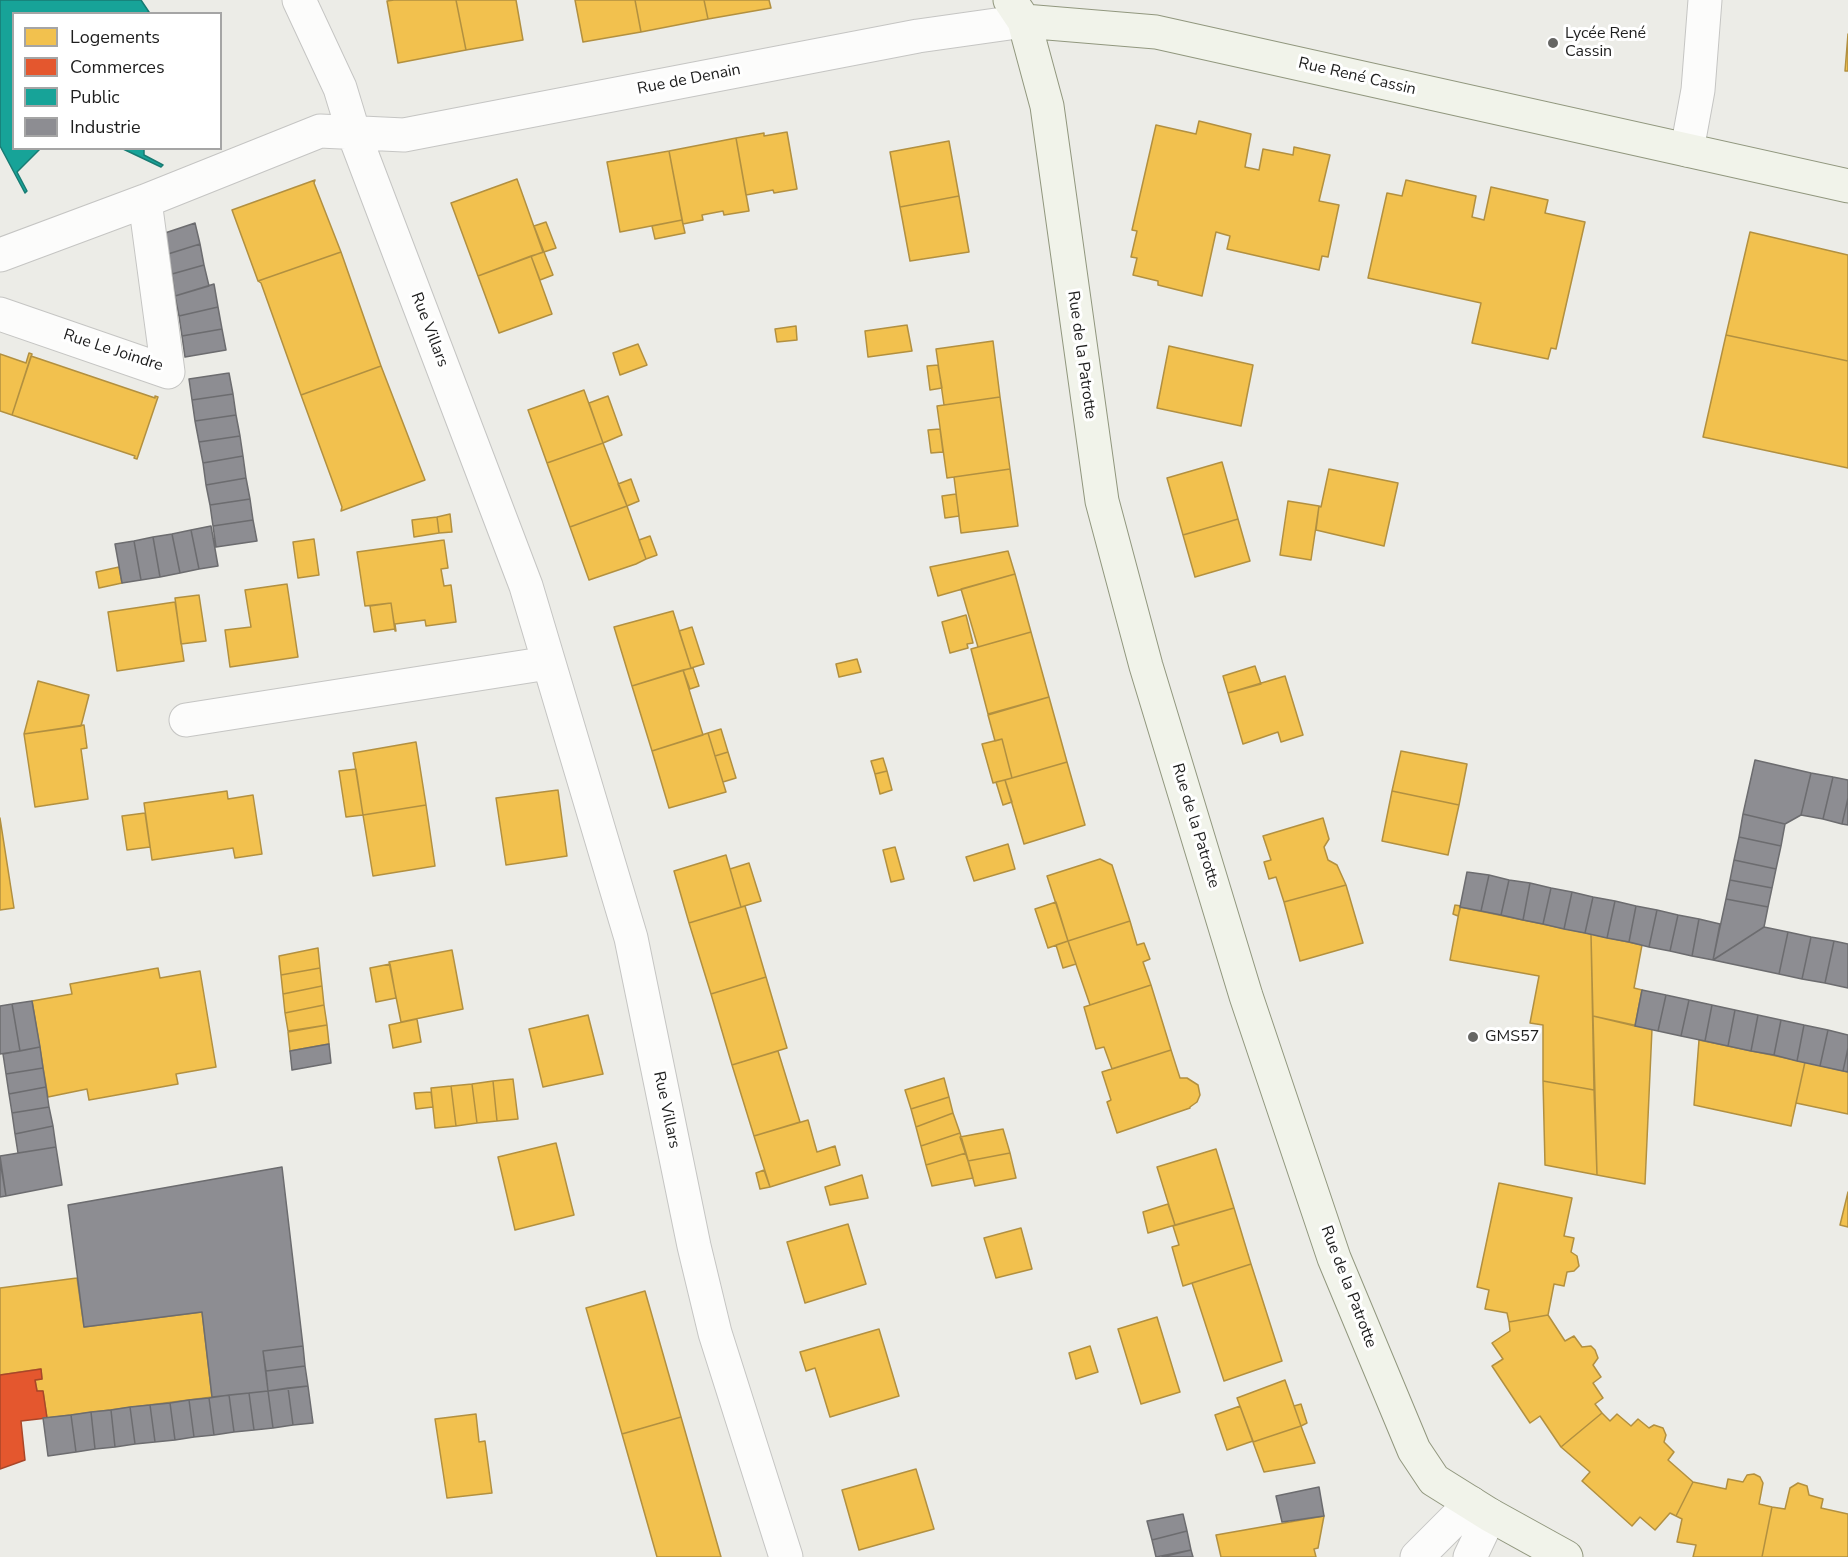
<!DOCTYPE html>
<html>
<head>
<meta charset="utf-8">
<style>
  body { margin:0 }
  #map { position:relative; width:1848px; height:1557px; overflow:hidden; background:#ecece7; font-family:"Nunito Sans",sans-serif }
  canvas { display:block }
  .legend { position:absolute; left:12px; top:12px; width:210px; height:138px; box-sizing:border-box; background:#fff; border:2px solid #a5a5a5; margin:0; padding:8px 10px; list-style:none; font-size:18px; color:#1e1e1e }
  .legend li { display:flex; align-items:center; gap:12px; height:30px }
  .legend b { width:30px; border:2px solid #a5a5a5 }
</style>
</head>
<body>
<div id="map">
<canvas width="1848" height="1557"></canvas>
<ul class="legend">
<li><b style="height:16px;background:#f2c14e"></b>Logements</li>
<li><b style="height:16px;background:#e4572e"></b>Commerces</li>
<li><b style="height:16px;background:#17a398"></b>Public</li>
<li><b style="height:16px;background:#8d8d92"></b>Industrie</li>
</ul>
</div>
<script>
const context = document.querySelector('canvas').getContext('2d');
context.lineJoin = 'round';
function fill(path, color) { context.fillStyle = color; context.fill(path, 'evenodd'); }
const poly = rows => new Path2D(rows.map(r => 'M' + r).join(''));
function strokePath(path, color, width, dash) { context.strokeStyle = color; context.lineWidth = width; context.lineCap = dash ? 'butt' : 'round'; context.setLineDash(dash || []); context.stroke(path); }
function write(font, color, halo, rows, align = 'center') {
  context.font = font + ' "Nunito Sans",sans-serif'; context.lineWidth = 6; context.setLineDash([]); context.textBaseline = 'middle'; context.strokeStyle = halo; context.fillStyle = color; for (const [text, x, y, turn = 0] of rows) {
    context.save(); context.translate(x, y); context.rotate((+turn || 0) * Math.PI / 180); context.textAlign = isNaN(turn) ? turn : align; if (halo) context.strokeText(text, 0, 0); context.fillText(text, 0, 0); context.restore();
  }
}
const homes = poly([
  [394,0,456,0,466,50,398,63,387,1,394,0],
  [456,0,516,0,523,40,466,50,456,0],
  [575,0,635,0,641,32,583,42,575,0],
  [635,0,704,0,708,19,641,32,635,0],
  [704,0,769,0,771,8,708,19,704,0],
  [1848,34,1848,71,1845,71,1848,34],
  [1199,121,1251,134,1245,167,1259,170,1263,149,1293,155,1294,147,1330,155,1319,201,1339,205,1328,257,1322,256,1319,270,1227,249,1230,236,1216,232,1202,296,1158,285,1158,281,1133,275,1137,258,1131,257,1137,231,1132,230,1156,125,1196,134,1199,121],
  [787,132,797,189,774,193,773,190,746,195,736,138,764,133,764,136,787,132],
  [736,138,749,211,724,215,723,211,702,215,703,220,683,224,669,151,736,138],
  [949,141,959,196,900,207,890,152,949,141],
  [669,151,682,220,620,232,607,162,669,151],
  [517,179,543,252,478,276,451,203,517,179],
  [315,180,314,183,341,252,258,281,232,210,315,180],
  [1406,180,1476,196,1472,217,1484,220,1491,187,1548,200,1545,213,1585,222,1556,349,1551,348,1548,359,1472,343,1481,303,1368,278,1387,193,1402,196,1406,180],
  [959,196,969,252,910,261,900,207,959,196],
  [682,220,685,233,655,239,652,226,682,220],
  [546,222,556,248,544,252,534,226,546,222],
  [1750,232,1848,255,1848,361,1726,335,1750,232],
  [341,252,381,366,301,395,261,283,258,281,341,252],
  [544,252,553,275,540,280,531,256,544,252],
  [531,256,552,314,499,333,478,276,531,256],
  [907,325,912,351,868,357,865,331,907,325],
  [796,326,797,340,777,342,775,329,796,326],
  [1726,335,1848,361,1848,468,1703,437,1726,335],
  [993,341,1000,397,944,405,936,349,993,341],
  [638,344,647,365,620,375,613,353,638,344],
  [1169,346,1253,365,1241,426,1157,408,1169,346],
  [29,353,32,354,12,415,0,411,0,354,26,363,29,353],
  [31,356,155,398,155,396,158,397,137,459,134,458,135,456,12,415,31,356],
  [938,365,942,388,930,390,927,366,938,365],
  [381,366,425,480,341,511,342,507,301,395,381,366],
  [584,390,603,443,547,463,528,410,584,390],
  [608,396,622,435,603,443,589,403,608,396],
  [1000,397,1010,469,947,478,937,406,1000,397],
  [940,429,943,452,931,453,928,430,940,429],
  [603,443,627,506,570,527,547,463,603,443],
  [1222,462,1238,519,1183,535,1167,478,1222,462],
  [1010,469,1018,526,961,533,954,477,1010,469],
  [1329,469,1398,483,1384,546,1316,530,1319,506,1321,507,1329,469],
  [631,479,639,501,627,506,618,484,631,479],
  [956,494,959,516,945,518,942,496,956,494],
  [1288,501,1319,506,1311,560,1280,555,1288,501],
  [627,506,646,559,636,564,589,580,570,527,627,506],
  [450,514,452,532,439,533,437,517,450,514],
  [437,517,439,533,414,537,412,520,437,517],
  [1238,519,1250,561,1195,577,1183,535,1238,519],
  [650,536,657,555,646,559,639,540,650,536],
  [314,539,319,575,298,578,293,542,314,539],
  [444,540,448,568,441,569,444,586,451,585,456,622,426,626,425,620,395,624,396,631,395,631,391,603,365,606,357,552,444,540],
  [1008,551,1015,574,938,596,930,567,1008,551],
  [119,567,122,583,99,588,96,572,119,567],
  [1015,574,1031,632,978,647,961,589,1015,574],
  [287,584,298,657,230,667,225,630,251,627,245,590,287,584],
  [199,595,206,641,181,644,175,598,199,595],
  [175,602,184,661,117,671,108,612,175,602],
  [391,603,395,629,374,632,370,606,391,603],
  [673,611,691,668,632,686,614,627,673,611],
  [966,615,973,643,967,644,968,648,950,653,942,622,966,615],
  [692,627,704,664,691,668,679,631,692,627],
  [1031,632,1049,697,988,714,971,649,1031,632],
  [857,659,861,672,839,677,836,664,857,659],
  [1255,666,1261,684,1228,693,1223,676,1255,666],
  [693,668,699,686,690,689,683,670,693,668],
  [683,670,703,735,652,751,632,686,683,670],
  [1285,676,1303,735,1281,742,1278,732,1243,744,1228,693,1285,676],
  [38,681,89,695,81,726,24,734,38,681],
  [1049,697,1067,762,1012,778,1002,739,995,741,988,715,1049,697],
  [84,725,87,748,81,749,88,799,35,807,24,734,84,725],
  [721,729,728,752,715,756,708,733,721,729],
  [708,733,726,792,669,808,652,751,708,733],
  [1002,739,1012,778,993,783,982,744,1002,739],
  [416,742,426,805,363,815,353,753,416,742],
  [1401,751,1467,764,1459,805,1392,791,1401,751],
  [728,752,736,778,723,782,715,756,728,752],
  [883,758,887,771,875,774,871,761,883,758],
  [1067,762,1085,825,1024,844,1005,780,1067,762],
  [356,769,363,815,346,817,339,771,356,769],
  [887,771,892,790,880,794,875,774,887,771],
  [1005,780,1012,802,1003,805,996,782,1005,780],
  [558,790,567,856,506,865,496,798,558,790],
  [227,791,228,799,253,795,262,854,235,858,233,848,152,860,144,803,227,791],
  [1392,791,1459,805,1448,855,1382,841,1392,791],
  [426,805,435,866,373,876,363,815,426,805],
  [145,813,150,847,127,850,122,816,145,813],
  [0,818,14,908,0,910,0,818],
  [1323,818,1329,839,1324,847,1328,860,1337,865,1346,885,1284,902,1276,877,1269,879,1264,862,1271,860,1263,836,1323,818],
  [1008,844,1015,869,974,881,966,857,1008,844],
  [895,847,904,879,891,882,883,850,895,847],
  [726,855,741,907,689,923,674,871,726,855],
  [1100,859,1112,865,1130,921,1068,941,1047,876,1100,859],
  [749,863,761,901,741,907,730,869,749,863],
  [1346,885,1363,943,1300,961,1284,902,1346,885],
  [1056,902,1068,941,1048,948,1035,909,1056,902],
  [1455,905,1461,906,1458,916,1453,914,1455,905],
  [745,906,766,977,711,994,689,923,745,906],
  [1460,907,1591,934,1594,1090,1543,1081,1543,1025,1530,1023,1539,976,1450,960,1460,907],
  [1130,921,1137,945,1144,943,1150,959,1143,962,1151,985,1090,1005,1068,941,1130,921],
  [1591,934,1642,945,1634,988,1642,990,1635,1026,1593,1016,1591,934],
  [1068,941,1076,964,1063,968,1056,945,1068,941],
  [318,948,320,968,281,975,279,956,318,948],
  [452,950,463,1009,401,1022,389,962,452,950],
  [390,964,396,998,376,1002,370,968,390,964],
  [158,968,160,978,200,971,216,1067,176,1074,178,1084,89,1100,87,1089,48,1097,32,1001,72,994,70,984,158,968],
  [320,968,322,986,283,994,281,975,320,968],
  [766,977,787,1048,732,1065,711,994,766,977],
  [1151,985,1171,1050,1112,1069,1104,1047,1096,1049,1084,1007,1151,985],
  [322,986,324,1005,285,1013,283,994,322,986],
  [324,1005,327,1025,288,1031,285,1013,324,1005],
  [588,1015,603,1074,543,1087,529,1029,588,1015],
  [1593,1016,1652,1029,1645,1184,1597,1175,1593,1016],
  [417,1019,421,1042,393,1048,389,1025,417,1019],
  [327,1025,329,1044,290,1051,288,1032,327,1025],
  [1699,1040,1805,1062,1791,1126,1694,1105,1699,1040],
  [1171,1050,1180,1078,1187,1078,1198,1085,1200,1095,1197,1102,1190,1107,1190,1108,1117,1133,1107,1102,1111,1100,1102,1072,1171,1050],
  [778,1051,800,1122,754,1136,732,1065,778,1051],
  [1805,1062,1848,1072,1848,1114,1796,1103,1805,1062],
  [944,1078,949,1097,911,1109,905,1090,944,1078],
  [513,1079,518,1119,497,1121,493,1081,513,1079],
  [493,1081,497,1121,477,1123,472,1084,493,1081],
  [1543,1081,1594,1090,1597,1175,1545,1165,1543,1081],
  [472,1084,477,1123,456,1126,451,1086,472,1084],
  [451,1086,456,1126,435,1128,431,1088,451,1086],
  [431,1092,433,1107,416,1109,414,1093,431,1092],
  [949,1097,953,1113,916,1127,911,1109,949,1097],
  [953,1113,960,1133,921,1146,916,1127,953,1113],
  [808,1120,817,1152,835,1146,840,1165,770,1187,754,1136,808,1120],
  [1003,1129,1010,1153,968,1161,960,1137,1003,1129],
  [960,1133,966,1153,926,1165,921,1146,960,1133],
  [556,1143,574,1215,515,1230,498,1157,556,1143],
  [1216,1149,1234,1208,1175,1225,1157,1167,1216,1149],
  [966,1153,973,1178,932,1186,926,1165,966,1153],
  [1010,1153,1016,1178,975,1186,968,1161,1010,1153],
  [764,1170,770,1187,760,1189,756,1173,764,1170],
  [862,1175,868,1198,830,1205,825,1187,862,1175],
  [1499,1183,1572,1198,1564,1236,1574,1238,1571,1252,1577,1256,1579,1266,1574,1271,1567,1272,1564,1286,1554,1284,1548,1315,1509,1322,1507,1313,1485,1309,1489,1290,1477,1287,1499,1183],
  [1848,1192,1848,1227,1840,1225,1848,1192],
  [1168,1204,1175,1225,1148,1233,1143,1212,1168,1204],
  [1234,1208,1251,1264,1183,1286,1172,1247,1179,1245,1173,1226,1234,1208],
  [848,1224,866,1284,805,1303,787,1242,848,1224],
  [1021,1228,1032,1269,996,1278,984,1238,1021,1228],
  [1251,1264,1282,1361,1224,1381,1192,1283,1251,1264],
  [77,1278,84,1327,202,1312,212,1397,47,1418,43,1391,37,1391,35,1380,42,1379,41,1369,0,1375,0,1288,77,1278],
  [645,1291,681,1417,622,1434,586,1308,645,1291],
  [1548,1315,1565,1341,1574,1336,1582,1347,1591,1346,1595,1350,1598,1358,1593,1365,1601,1377,1593,1383,1603,1398,1595,1404,1602,1413,1561,1447,1540,1416,1530,1423,1492,1366,1503,1359,1492,1343,1510,1331,1509,1322,1548,1315],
  [1157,1317,1180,1392,1141,1404,1118,1329,1157,1317],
  [879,1329,899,1396,830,1417,815,1368,806,1371,800,1352,879,1329],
  [1090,1346,1098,1372,1076,1379,1069,1353,1090,1346],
  [1285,1380,1301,1426,1253,1442,1237,1398,1285,1380],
  [1301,1404,1307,1423,1301,1426,1294,1406,1301,1404],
  [1240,1406,1253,1441,1227,1450,1215,1415,1240,1406],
  [1602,1413,1610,1421,1617,1414,1631,1426,1638,1419,1649,1428,1654,1425,1663,1428,1666,1435,1664,1442,1674,1452,1668,1460,1693,1482,1676,1516,1670,1513,1655,1530,1640,1517,1632,1526,1582,1481,1590,1472,1561,1447,1602,1413],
  [476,1414,479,1442,485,1441,492,1493,447,1498,435,1419,476,1414],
  [681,1417,721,1557,657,1557,622,1434,681,1417],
  [1301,1426,1315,1463,1264,1472,1253,1442,1301,1426],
  [916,1469,934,1529,859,1550,842,1490,916,1469],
  [1754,1474,1760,1477,1763,1483,1759,1504,1772,1507,1762,1557,1693,1557,1696,1545,1677,1542,1682,1519,1676,1516,1693,1482,1726,1489,1728,1479,1743,1482,1747,1475,1754,1474],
  [1798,1483,1807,1486,1809,1495,1823,1499,1821,1508,1848,1514,1848,1557,1762,1557,1772,1507,1785,1509,1790,1488,1798,1483],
  [1324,1516,1318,1548,1314,1549,1316,1557,1221,1557,1216,1535,1324,1516]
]);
fill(homes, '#f2c14e');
strokePath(homes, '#b29040', 1.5);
const shops = poly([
  [41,1369,42,1379,35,1380,37,1391,43,1391,47,1418,21,1421,25,1460,0,1469,0,1375,41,1369]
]);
fill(shops, '#e4572e');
strokePath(shops, '#a94629', 1.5);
const public = poly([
  [0,0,141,0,149,12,144,14,14,14,14,148,41,148,17,172,27,191,25,193,0,146,0,0],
  [121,148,144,148,144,155,163,165,161,167,121,148]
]);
fill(public, '#17a398');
strokePath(public, '#197b73', 1.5);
const industry = poly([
  [195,223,200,244,168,254,165,233,195,223],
  [200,244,204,265,172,274,168,254,200,244],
  [204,265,209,286,175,296,172,274,204,265],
  [214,284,218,307,179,316,175,296,214,284],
  [218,307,222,329,182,336,179,316,218,307],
  [222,329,226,350,185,357,182,336,222,329],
  [229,373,233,394,192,400,189,379,229,373],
  [233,394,236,415,195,421,192,400,233,394],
  [236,415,240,436,199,442,195,421,236,415],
  [240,436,243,456,203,463,199,442,240,436],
  [243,456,246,478,206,485,203,463,243,456],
  [246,478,250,499,210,505,206,485,246,478],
  [250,499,253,520,213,526,210,505,250,499],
  [253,520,257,541,216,547,213,526,253,520],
  [211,526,218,566,199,569,191,530,211,526],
  [191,530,199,569,180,573,172,534,191,530],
  [172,534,180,573,160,577,153,537,172,534],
  [153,537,160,577,141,580,134,541,153,537],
  [134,541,141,580,122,583,115,544,134,541],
  [1755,760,1811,773,1801,815,1785,824,1743,814,1755,760],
  [1811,773,1833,777,1823,819,1801,815,1811,773],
  [1833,777,1848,780,1848,798,1842,824,1823,819,1833,777],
  [1848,798,1848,825,1842,824,1848,798],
  [1743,814,1785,824,1781,846,1739,837,1743,814],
  [1739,837,1781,846,1776,869,1734,860,1739,837],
  [1734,860,1776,869,1772,888,1730,880,1734,860],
  [1467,872,1489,875,1481,911,1460,907,1467,872],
  [1489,875,1509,880,1501,915,1481,911,1489,875],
  [1509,880,1530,883,1523,920,1501,915,1509,880],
  [1730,880,1772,888,1768,907,1726,899,1730,880],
  [1530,883,1551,888,1543,924,1523,920,1530,883],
  [1551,888,1572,892,1564,929,1543,924,1551,888],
  [1572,892,1593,897,1585,933,1564,929,1572,892],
  [1593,897,1615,901,1607,938,1585,933,1593,897],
  [1726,899,1768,907,1764,927,1713,960,1726,899],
  [1615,901,1636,906,1629,942,1607,938,1615,901],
  [1636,906,1657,910,1649,947,1629,942,1636,906],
  [1657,910,1678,915,1670,951,1649,947,1657,910],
  [1678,915,1699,919,1692,956,1670,951,1678,915],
  [1699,919,1720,924,1713,960,1692,956,1699,919],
  [1764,927,1788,932,1779,974,1713,960,1764,927],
  [1788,932,1811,937,1802,979,1779,974,1788,932],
  [1811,937,1834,941,1825,983,1802,979,1811,937],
  [1834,941,1848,944,1848,988,1825,983,1834,941],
  [1642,990,1666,995,1658,1031,1635,1026,1642,990],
  [1666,995,1689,1000,1681,1036,1658,1031,1666,995],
  [1689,1000,1712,1005,1705,1041,1681,1036,1689,1000],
  [32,1001,40,1047,20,1051,12,1004,32,1001],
  [12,1004,20,1051,0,1054,0,1006,12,1004],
  [1712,1005,1735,1010,1728,1046,1705,1041,1712,1005],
  [1735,1010,1758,1015,1751,1051,1728,1046,1735,1010],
  [1758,1015,1781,1020,1774,1055,1751,1051,1758,1015],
  [1781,1020,1804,1025,1797,1061,1774,1055,1781,1020],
  [1804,1025,1828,1030,1820,1066,1797,1061,1804,1025],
  [1828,1030,1848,1035,1848,1048,1843,1071,1820,1066,1828,1030],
  [329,1044,331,1063,292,1070,290,1051,329,1044],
  [40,1047,43,1068,6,1074,3,1054,40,1047],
  [1848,1048,1848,1072,1843,1071,1848,1048],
  [43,1068,46,1087,9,1094,6,1074,43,1068],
  [46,1087,49,1107,12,1113,9,1094,46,1087],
  [49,1107,53,1126,15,1134,12,1113,49,1107],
  [53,1126,56,1147,18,1153,15,1134,53,1126],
  [56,1147,62,1185,6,1196,0,1156,56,1147],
  [0,1161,6,1196,0,1197,0,1161],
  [282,1167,303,1346,263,1351,268,1391,212,1397,202,1312,84,1327,68,1205,282,1167],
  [303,1346,305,1366,266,1371,263,1351,303,1346],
  [305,1366,308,1386,268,1391,266,1371,305,1366],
  [308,1386,313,1423,293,1425,288,1388,308,1386],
  [288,1388,293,1425,273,1428,268,1391,288,1388],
  [268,1391,273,1428,254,1430,249,1393,268,1391],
  [249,1393,254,1430,234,1432,229,1395,249,1393],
  [229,1395,234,1432,214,1435,209,1398,229,1395],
  [209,1398,214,1435,194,1437,189,1400,209,1398],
  [189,1400,194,1437,175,1440,170,1403,189,1400],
  [170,1403,175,1440,155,1442,150,1405,170,1403],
  [150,1405,155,1442,135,1444,130,1407,150,1405],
  [130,1407,135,1444,115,1447,111,1410,130,1407],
  [111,1410,115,1447,95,1449,91,1412,111,1410],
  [91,1412,95,1449,76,1452,71,1415,91,1412],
  [71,1415,76,1452,48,1456,43,1418,71,1415],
  [1319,1487,1324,1516,1282,1522,1276,1496,1319,1487],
  [1183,1514,1187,1531,1152,1540,1147,1521,1183,1514],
  [1187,1531,1191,1550,1156,1557,1152,1540,1187,1531],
  [1191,1550,1193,1557,1162,1557,1191,1550]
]);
fill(industry, '#8d8d92');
strokePath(industry, '#6c6c6f', 1.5);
const street = poly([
  [299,0,340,88,354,134,526,586,631,938,694,1246,715,1333,786,1557],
  [1687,150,1698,90,1705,0],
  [0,255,145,201,320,131,404,135,918,36,1024,21],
  [0,314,168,372,145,201],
  [186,720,548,663],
  [1417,1557,1471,1503],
  [1470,1557,1490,1515]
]);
const secondary = poly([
  [1010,0,1024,21,1047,106,1102,501,1146,666,1246,996,1334,1258,1414,1450,1434,1480,1490,1515,1566,1557],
  [1024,21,1156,32,1848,186]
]);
strokePath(street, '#c5c5c3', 35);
strokePath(secondary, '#91977e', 35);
strokePath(street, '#fcfcfb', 33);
strokePath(secondary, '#f1f3ea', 33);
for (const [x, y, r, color] of [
  [1553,43,6,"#666664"],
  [1473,1037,6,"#666664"]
]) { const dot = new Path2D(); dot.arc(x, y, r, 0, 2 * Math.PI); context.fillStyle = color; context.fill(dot); strokePath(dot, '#fff', 2); }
write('16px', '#1e1e1e', '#fff', [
  ["Lycée René",1565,34],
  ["Cassin",1565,52],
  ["GMS57",1485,1037]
], 'left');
write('16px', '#1e1e1e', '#fff', [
  ["Rue René Cassin",1357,77,13],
  ["Rue de Denain",689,80,-11],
  ["Rue Villars",429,330,69],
  ["Rue Le Joindre",113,351,18],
  ["Rue de la Patrotte",1081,355,82],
  ["Rue de la Patrotte",1195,826,73],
  ["Rue Villars",666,1110,78],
  ["Rue de la Patrotte",1348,1287,69]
]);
</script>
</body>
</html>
